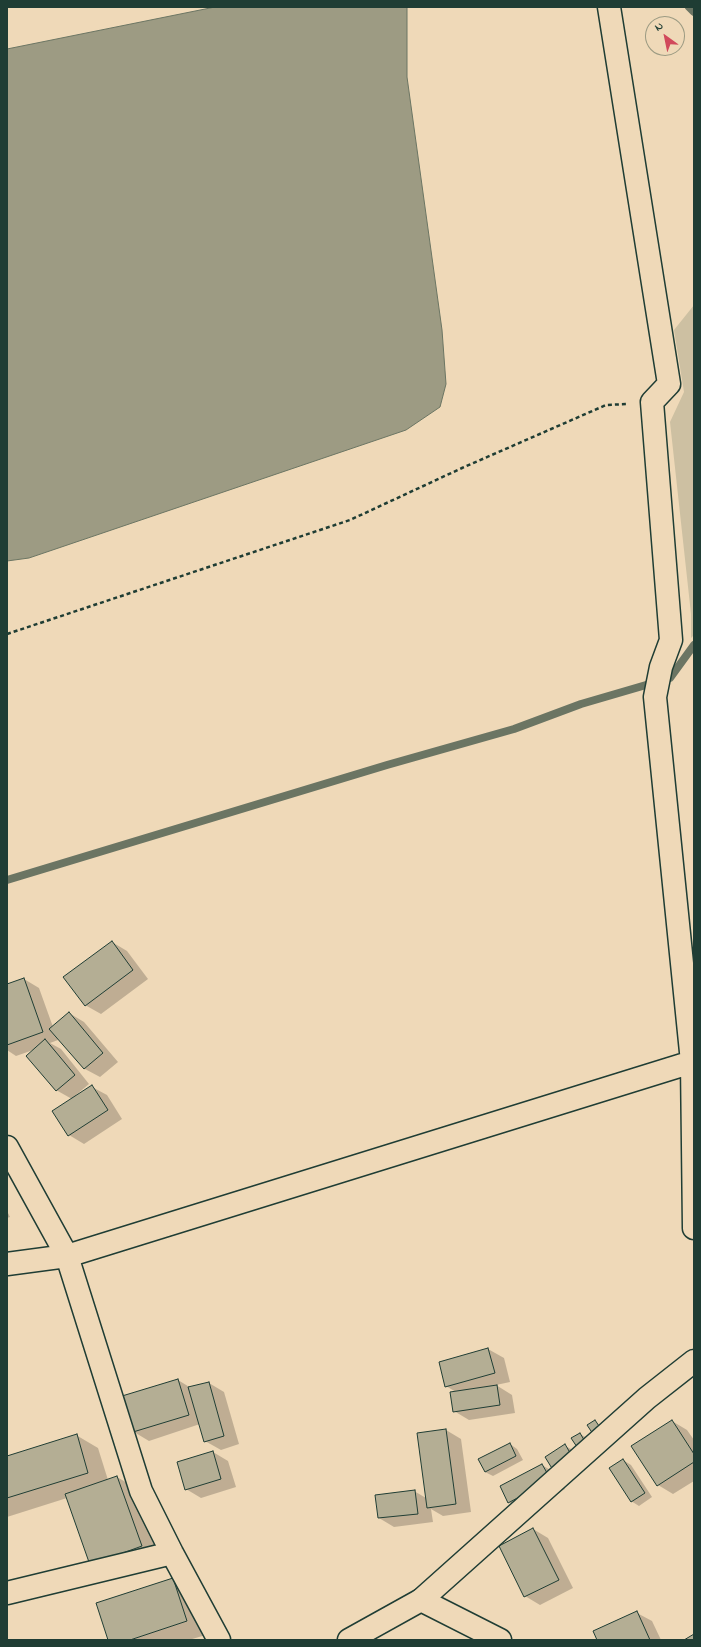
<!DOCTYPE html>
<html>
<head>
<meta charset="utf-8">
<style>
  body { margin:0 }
  #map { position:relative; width:701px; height:1647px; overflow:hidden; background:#efd9b8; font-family:"Indie Flower",sans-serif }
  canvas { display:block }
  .frame { position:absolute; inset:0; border:8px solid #1f3d34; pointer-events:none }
  .north { position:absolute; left:645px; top:16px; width:40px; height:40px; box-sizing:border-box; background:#efd9b8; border:1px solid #9c9b83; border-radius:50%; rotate:327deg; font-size:11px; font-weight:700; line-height:16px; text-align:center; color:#1f3d34 }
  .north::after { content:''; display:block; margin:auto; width:14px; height:18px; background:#d1495b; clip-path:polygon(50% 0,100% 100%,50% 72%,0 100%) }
</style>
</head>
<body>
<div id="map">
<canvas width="701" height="1647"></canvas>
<div class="frame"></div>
<div class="north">N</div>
</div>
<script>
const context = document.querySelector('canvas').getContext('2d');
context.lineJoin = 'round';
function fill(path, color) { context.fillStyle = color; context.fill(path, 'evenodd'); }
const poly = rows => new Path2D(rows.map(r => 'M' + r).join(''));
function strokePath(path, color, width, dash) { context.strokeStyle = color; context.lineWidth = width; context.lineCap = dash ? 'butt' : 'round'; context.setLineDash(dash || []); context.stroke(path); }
fill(poly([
  [694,305,694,635,691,638,691,614,670,422,684,392,674,330]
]), '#cdc0a2');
const water = poly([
  [215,7,407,7,407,77,442,330,446,384,440,407,406,430,29,558,7,561,7,49,215,7]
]);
fill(water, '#9d9b83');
strokePath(water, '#6b7563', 1);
fill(poly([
  [112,942,127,951,148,979,101,1014,85,1005],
  [24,979,39,988,53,1027,69,1013,84,1022,118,1062,100,1077,85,1069,56,1035,58,1040,50,1043,61,1049,89,1084,76,1095,77,1096,92,1087,107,1095,122,1119,84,1144,69,1135,72,1099,56,1090,36,1049,16,1056,7,1050,7,985],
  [7,1211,10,1217,7,1218],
  [488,1349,504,1358,510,1382,496,1385,512,1395,515,1413,469,1420,454,1411,456,1392,446,1386],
  [178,1380,191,1388,209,1383,224,1392,239,1444,221,1450,205,1441,200,1424,149,1441,134,1432,123,1397],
  [672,1421,687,1430,694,1440,694,1481,673,1494,658,1485,633,1446],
  [446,1430,461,1439,471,1512,443,1516,431,1509,433,1522,394,1527,379,1518,414,1491,426,1498],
  [580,1434,587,1438,594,1449,572,1439],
  [76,1435,98,1448,108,1480,117,1477,139,1490,164,1559,113,1577,67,1498,7,1517,7,1457],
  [510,1444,517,1449,523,1460,493,1476,485,1472],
  [565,1446,573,1450,561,1474],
  [213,1452,228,1461,236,1487,201,1498,186,1489],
  [623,1460,631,1465,652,1497,639,1506,631,1501],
  [542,1465,557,1474,565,1489,524,1511,509,1502],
  [533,1529,548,1538,573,1588,540,1605,525,1596],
  [173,1579,195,1591,209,1634,189,1640,109,1640,97,1603],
  [637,1613,652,1621,661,1640,598,1640]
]), '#0003');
strokePath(poly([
  [689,7,694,12],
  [7,880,387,765,514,729,581,704,670,678,694,645]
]), '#6b7563', 8);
const building = poly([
  [112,941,133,970,85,1006,63,977,112,941],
  [24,978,43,1032,7,1045,7,984,24,978],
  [69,1012,103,1053,84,1069,49,1029,69,1012],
  [45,1039,75,1075,56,1091,26,1056,45,1039],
  [92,1085,108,1110,68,1136,52,1111,92,1085],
  [488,1348,495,1373,445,1387,439,1362,488,1348],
  [178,1379,189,1415,133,1432,122,1396,178,1379],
  [209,1382,224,1436,204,1442,188,1387,209,1382],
  [497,1385,500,1405,453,1412,450,1392,497,1385],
  [595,1420,601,1429,593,1434,587,1425,595,1420],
  [672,1420,694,1454,694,1462,657,1486,631,1446,672,1420],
  [446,1429,456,1504,427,1508,417,1433,446,1429],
  [580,1433,587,1445,579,1450,571,1438,580,1433],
  [77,1434,88,1473,7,1498,7,1456,77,1434],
  [510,1443,516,1456,485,1472,478,1459,510,1443],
  [565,1444,573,1458,553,1470,545,1457,565,1444],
  [213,1451,221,1479,185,1490,177,1462,213,1451],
  [623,1459,645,1493,631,1502,609,1468,623,1459],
  [542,1464,551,1480,508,1503,500,1486,542,1464],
  [117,1476,142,1546,90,1565,65,1494,117,1476],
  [415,1490,418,1514,378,1518,375,1495,415,1490],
  [533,1528,559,1580,524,1597,499,1546,533,1528],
  [173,1578,187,1621,130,1640,108,1640,96,1603,173,1578],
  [637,1611,650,1640,597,1640,593,1631,637,1611],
  [694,1634,694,1640,684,1640,694,1634]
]);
fill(building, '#b4ae94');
strokePath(building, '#1f3d34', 1);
const minor = poly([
  [609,7,669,384,652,402,671,640,661,667,655,697,692,1062,694,1228],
  [7,1147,67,1256,141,1491,172,1553,219,1640],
  [7,1264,67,1256,692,1062],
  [7,1593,172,1553],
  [421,1600,647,1398,694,1361]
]);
const major = poly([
  [349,1640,421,1600,500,1640]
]);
strokePath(minor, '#1f3d34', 25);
strokePath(major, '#1f3d34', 25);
strokePath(poly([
  [7,634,350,520,462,468,606,405,628,404]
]), '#1f3d34', 2.5, [4, 3]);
strokePath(minor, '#efd9b8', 22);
strokePath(major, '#efd9b8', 22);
</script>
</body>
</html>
